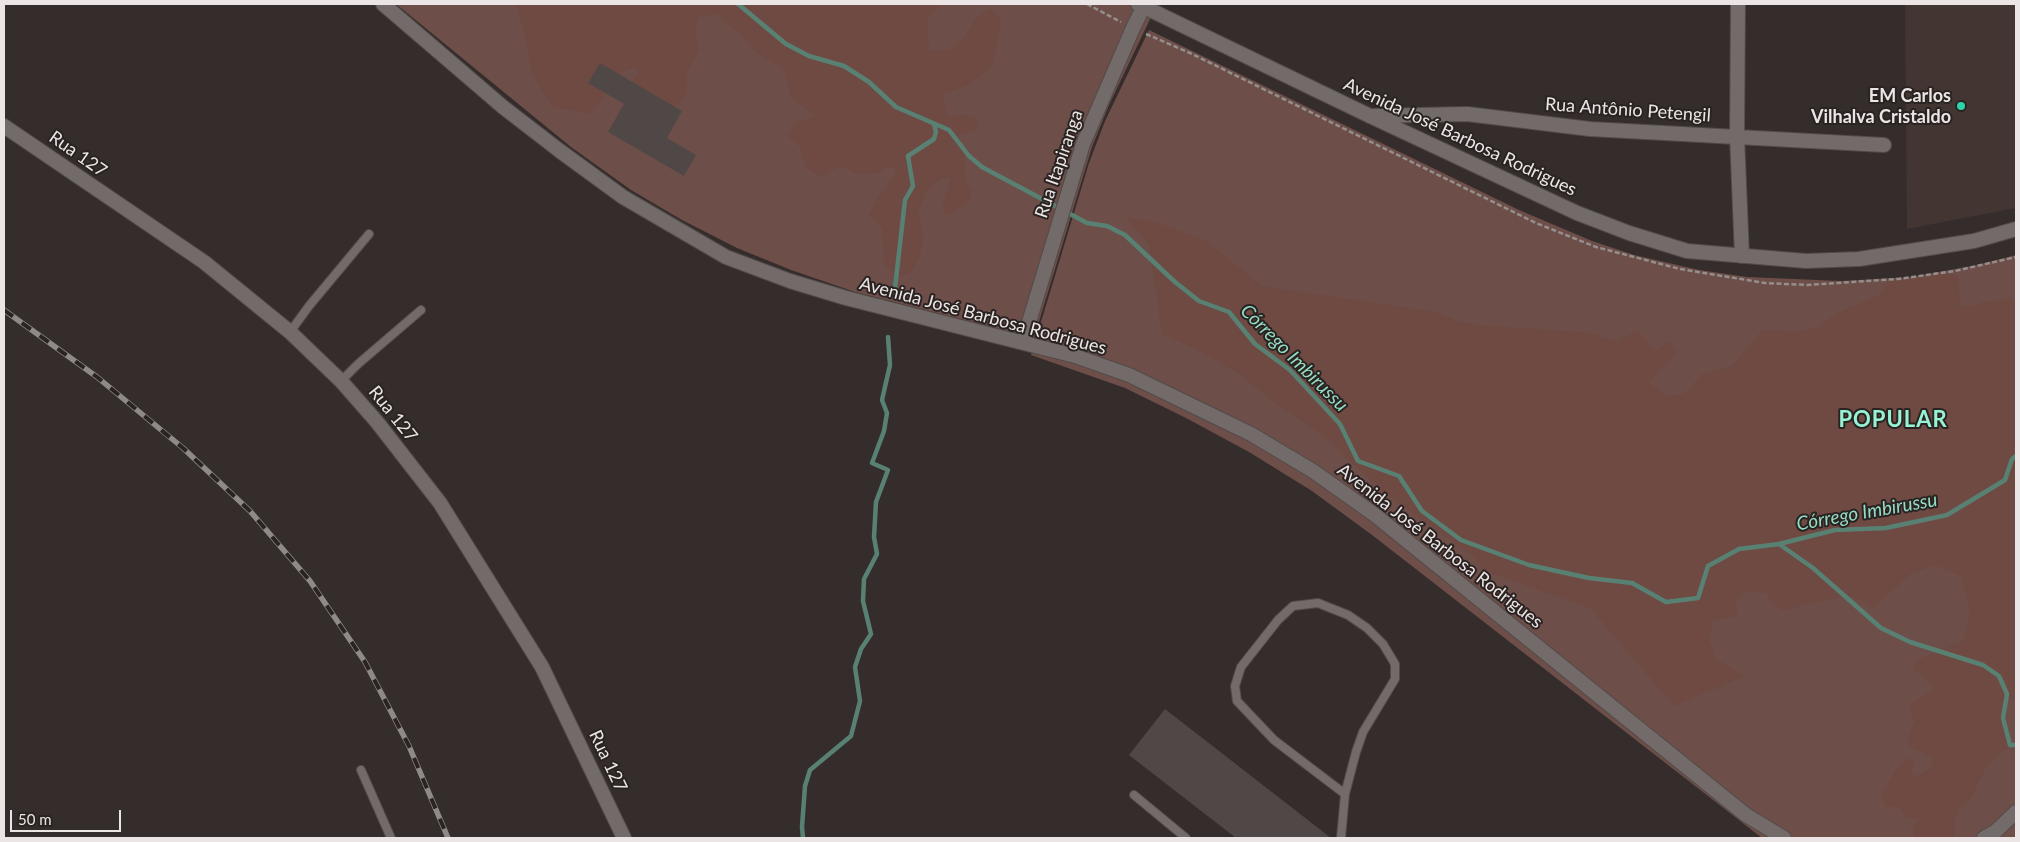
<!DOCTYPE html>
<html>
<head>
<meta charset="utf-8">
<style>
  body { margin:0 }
  #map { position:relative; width:2020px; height:842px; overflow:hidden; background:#342d2c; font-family:Lato,sans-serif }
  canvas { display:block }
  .frame { position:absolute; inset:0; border:5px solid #ebe6e5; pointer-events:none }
  .scale { position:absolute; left:10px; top:810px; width:111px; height:22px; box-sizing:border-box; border:2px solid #ebe6e5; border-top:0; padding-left:6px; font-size:15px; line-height:18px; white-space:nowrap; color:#ebe6e5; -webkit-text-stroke:4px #2a2322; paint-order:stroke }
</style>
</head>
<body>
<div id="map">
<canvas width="2020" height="842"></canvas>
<div class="frame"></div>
<div class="scale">50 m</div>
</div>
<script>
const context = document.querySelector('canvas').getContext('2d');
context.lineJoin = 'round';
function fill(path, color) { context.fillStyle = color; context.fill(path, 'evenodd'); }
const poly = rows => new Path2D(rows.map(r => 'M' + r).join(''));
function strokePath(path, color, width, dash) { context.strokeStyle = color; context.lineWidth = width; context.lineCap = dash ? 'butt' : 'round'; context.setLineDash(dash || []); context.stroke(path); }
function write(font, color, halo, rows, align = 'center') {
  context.font = font + ' Lato,sans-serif'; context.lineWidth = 4; context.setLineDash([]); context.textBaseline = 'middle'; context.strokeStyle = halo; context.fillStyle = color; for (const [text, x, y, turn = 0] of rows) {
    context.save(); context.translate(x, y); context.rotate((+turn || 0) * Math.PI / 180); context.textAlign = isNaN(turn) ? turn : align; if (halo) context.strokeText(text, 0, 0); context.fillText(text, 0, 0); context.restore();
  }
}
fill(poly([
  [1905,4,2016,4,2016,208,1907,229]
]), '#433532');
fill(poly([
  [396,4,1134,4,1153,13,1109,105,1092,147,1034,338,855,292,791,270,737,248,682,220,631,190,571,147],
  [1149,30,1519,210,1592,241,1634,255,1699,270,1747,277,1841,281,1911,277,1977,265,2016,255,2016,838,1762,838,1372,535,1312,491,1249,452,1186,418,1125,388,1031,355,1089,163,1105,121]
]), '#6e4e48');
fill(poly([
  [515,4,940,4,927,19,929,50,949,51,966,35,977,17,991,9,1001,21,993,65,970,84,942,95,949,116,966,115,978,120,977,129,958,136,965,149,965,181,973,189,968,203,946,216,942,207,951,179,940,179,926,192,918,212,924,238,919,258,910,273,898,277,884,264,882,229,869,216,877,199,898,170,888,166,875,174,858,174,839,166,822,177,805,167,800,147,787,135,795,123,816,116,791,98,784,69,755,52,745,39,717,14,707,15,698,19,695,35,700,48,687,73,686,96,673,107,628,86,639,72,634,67,610,78,603,99,589,114,552,107,532,74,524,30],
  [1126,218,1153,221,1207,241,1262,286,1437,312,1457,321,1479,325,1590,333,1616,341,1638,331,1655,351,1670,341,1678,352,1649,382,1666,396,1684,394,1701,375,1733,365,1763,329,1793,332,1818,327,1838,313,1879,295,1888,282,1938,272,1958,276,1960,305,1967,308,1984,302,2011,299,2016,300,2016,702,2011,700,2007,695,2003,718,2010,745,1988,764,1971,798,1959,809,1954,822,1955,834,1951,838,1914,838,1913,826,1920,819,1905,817,1899,806,1885,807,1881,795,1897,768,1909,758,1914,761,1911,772,1914,777,1925,772,1933,764,1932,757,1909,746,1907,738,1915,721,1910,712,1912,703,1934,689,1924,677,1914,670,1916,661,1964,640,1970,612,1961,576,1935,565,1910,574,1874,608,1851,596,1802,605,1785,611,1773,605,1767,593,1748,591,1736,600,1737,616,1713,621,1709,639,1716,659,1745,676,1674,706,1590,608,1485,571,1472,555,1380,490,1325,437,1274,402,1238,373,1194,348,1162,334,1149,244]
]), '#6e4a43');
strokePath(poly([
  [738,4,786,44,809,56,844,66,869,82,896,107,949,130,969,156,982,167,1087,223,1107,226,1125,235,1175,282,1199,301,1229,312,1255,344,1290,370,1340,424,1358,461,1399,476,1422,511,1461,540,1529,565,1589,578,1632,583,1666,602,1698,598,1708,566,1739,549,1779,544,1835,530,1886,528,1947,515,2005,480,2012,459,2016,456],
  [895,288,905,200,913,186,908,156,934,139,936,132,934,124],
  [1779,544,1813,568,1881,628,1910,642,1983,665,1999,676,2007,694,2003,718,2010,745,2016,745],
  [803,838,802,827,805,786,810,770,851,736,860,701,855,667,861,649,871,634,863,601,864,579,877,554,874,537,876,502,888,470,872,463,884,431,887,413,882,400,890,365,888,337]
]), '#588173', 4.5);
fill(poly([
  [600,63,682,111,667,138,696,155,684,176,608,132,624,104,588,83],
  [1165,709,1331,838,1236,838,1129,755]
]), '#504846');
const service = poly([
  [290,332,309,306,369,234],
  [341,381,358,364,421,310],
  [361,770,391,838],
  [1134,795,1186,838],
  [1341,838,1345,794,1274,740,1237,701,1235,686,1241,667,1278,620,1293,606,1318,603,1348,615,1367,628,1383,644,1395,664,1395,679,1363,732,1356,752,1345,794]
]);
const minor = poly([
  [1738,4,1737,136,1742,256],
  [1370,116,1467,114,1590,129,1884,145],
  [4,126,204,262,290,332,341,381,377,422,440,503,542,667,624,838]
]);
const tertiary = poly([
  [1023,342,1083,144,1133,28,1145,4]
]);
const secondary = poly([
  [383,4,503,107,560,151,623,197,726,257,790,281,846,298,1075,356,1129,375,1251,434,1313,471,1375,515,1746,815,1784,838],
  [1138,4,1370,116,1577,213,1629,233,1687,251,1806,261,1859,259,1974,241,2016,229],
  [1984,838,1996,831,2016,812]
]);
strokePath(service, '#524b4a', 10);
strokePath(minor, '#524b4a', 16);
strokePath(tertiary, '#524b4a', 16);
strokePath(secondary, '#524b4a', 16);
strokePath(poly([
  [1087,4,1121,22],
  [1146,34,1190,53,1536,223,1596,247,1680,269,1765,283,1807,285,1898,279,1955,271,2016,257]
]), '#948e8d', 2.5, [5, 2.5]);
strokePath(service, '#736b69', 8);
strokePath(minor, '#736b69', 14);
strokePath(tertiary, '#736b69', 14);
strokePath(secondary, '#736b69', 14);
const rail = poly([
  [4,310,97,377,183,448,250,511,310,581,365,662,409,746,448,838]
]);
strokePath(rail, '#8f8988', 5.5);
strokePath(rail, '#2a2322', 4, [11]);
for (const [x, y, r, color] of [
  [1961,106,5,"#2ed4aa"]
]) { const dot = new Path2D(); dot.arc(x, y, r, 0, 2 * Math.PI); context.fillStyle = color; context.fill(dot); strokePath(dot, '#2a2322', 2); }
write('bold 18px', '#ebe6e5', '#2a2322', [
  ["EM Carlos",1951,96],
  ["Vilhalva Cristaldo",1951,117]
], 'right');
write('18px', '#ebe6e5', '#2a2322', [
  ["Rua Antônio Petengil",1628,110,4],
  ["Avenida José Barbosa Rodrigues",1460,137,25],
  ["Rua 127",78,154,35],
  ["Rua Itapiranga",1059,164,-71],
  ["Avenida José Barbosa Rodrigues",983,316,15],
  ["Rua 127",393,414,51],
  ["Avenida José Barbosa Rodrigues",1440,546,38],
  ["Rua 127",608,761,65]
]);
write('italic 19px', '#94ddc4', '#2a2322', [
  ["Córrego Imbirussu",1294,358,45],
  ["Córrego Imbirussu",1867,512,-10]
]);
context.letterSpacing = '1px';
write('bold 22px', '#96f4d4', '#2a2322', [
  ["POPULAR",1893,420]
]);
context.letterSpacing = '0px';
</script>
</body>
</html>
